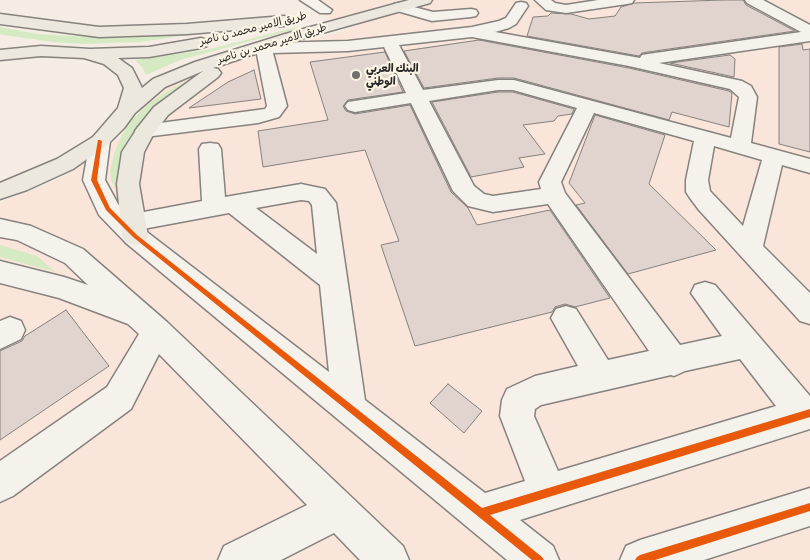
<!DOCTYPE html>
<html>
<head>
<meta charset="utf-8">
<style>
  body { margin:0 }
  canvas { display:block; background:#f5ece4 }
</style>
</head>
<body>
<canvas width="810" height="560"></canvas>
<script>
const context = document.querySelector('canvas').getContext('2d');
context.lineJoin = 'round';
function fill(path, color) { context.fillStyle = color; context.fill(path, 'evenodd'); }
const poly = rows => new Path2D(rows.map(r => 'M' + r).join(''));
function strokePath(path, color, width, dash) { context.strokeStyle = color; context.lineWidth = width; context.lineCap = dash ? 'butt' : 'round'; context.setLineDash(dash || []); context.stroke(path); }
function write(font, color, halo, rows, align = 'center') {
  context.font = font + ' Pangolin,"Playpen Sans Arabic",sans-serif'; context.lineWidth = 4.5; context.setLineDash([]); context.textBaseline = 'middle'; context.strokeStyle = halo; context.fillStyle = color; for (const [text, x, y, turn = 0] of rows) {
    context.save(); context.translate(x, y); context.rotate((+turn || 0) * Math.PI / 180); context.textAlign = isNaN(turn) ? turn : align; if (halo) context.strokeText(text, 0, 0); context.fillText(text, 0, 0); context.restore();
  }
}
fill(poly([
  [295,0,810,0,810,560,0,560,0,203,41,187,66,175,105,150,120,137,139,113,146,91,145,82,352,29]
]), '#fae5da');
fill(poly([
  [0,27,38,34,108,38,211,32,139,42,82,44,53,42,4,35,0,34],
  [297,27,299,28,180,60,146,75,142,67,135,60,206,50],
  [192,78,157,105,138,125,119,165,118,193,112,182,110,171,115,151,127,125,148,104,167,91],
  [0,245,37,256,55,272,0,257]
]), '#d5eac3');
const building = poly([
  [723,0,743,0,746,5,795,31,648,52,642,53,639,56,527,36,533,17,548,16,551,13,571,14,589,19,615,16,621,7,634,3,723,0],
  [479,40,629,68,729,91,732,93,729,127,672,112,669,120,514,78,498,78,424,88,404,51,479,40],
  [802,44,803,50,810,49,810,152,779,144,779,47,802,44],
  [385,52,403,92,348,100,343,106,346,111,355,114,410,105,451,192,468,208,477,225,550,210,610,298,575,307,565,304,555,307,552,312,415,346,381,245,399,241,365,150,263,167,258,131,328,120,310,62,385,52],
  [730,55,735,59,734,77,670,63,730,55],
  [254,70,261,99,189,108,228,82,254,70],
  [498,92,513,92,574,109,572,114,558,116,554,121,523,125,545,154,519,158,524,167,471,177,432,102,498,92],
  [595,115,665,135,649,184,716,250,628,274,576,205,585,203,569,183,595,115],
  [66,310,109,366,0,440,0,351,22,341,25,336,66,310],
  [448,384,482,411,464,433,430,403,448,384]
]);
fill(building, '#e1d3ce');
strokePath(building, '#86827e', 1);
const minor = poly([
  [300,0,318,0,332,10,330,13,320,13,300,0],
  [535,0,551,0,555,3,566,5,598,0,634,0,632,3,627,4,566,13,546,10,535,0],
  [745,0,763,0,810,25,810,41,659,63,742,81,751,86,757,97,751,143,810,159,810,173,782,165,763,246,810,293,810,324,800,321,699,210,690,198,686,192,686,180,694,141,594,113,561,182,565,193,680,345,722,336,691,293,695,285,705,282,715,285,810,396,810,429,520,520,553,546,559,560,507,560,126,243,99,215,83,180,90,141,93,137,100,135,107,137,110,141,105,180,118,204,128,215,202,201,199,149,202,144,210,143,218,144,221,149,225,197,301,184,325,189,336,203,365,400,485,493,525,481,500,416,502,400,507,389,535,376,578,366,551,318,556,309,566,306,576,309,608,360,649,351,548,204,493,212,468,206,453,191,411,103,355,112,348,110,345,106,348,102,406,93,384,47,348,51,273,53,287,106,279,117,258,123,145,137,138,135,135,131,138,127,145,125,265,109,267,106,256,49,258,46,268,43,348,41,472,27,499,21,506,18,516,3,521,2,526,3,528,6,516,24,509,28,495,32,640,58,642,55,648,54,801,32,747,3,745,0],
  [472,37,629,66,730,89,739,97,731,138,514,80,498,80,423,90,399,45,472,37],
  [498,90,513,90,577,108,539,182,541,189,493,196,484,194,474,186,429,101,498,90],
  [714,146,762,160,743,226,710,191,708,180,714,146],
  [301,200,309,201,312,205,317,254,256,208,301,200],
  [229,213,320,285,329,372,143,229,229,213],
  [740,359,776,406,558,471,534,416,535,409,541,405,671,375,674,376,685,371,740,359],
  [399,3,433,12,471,9,476,10,478,13,476,16,471,17,432,21,394,10,392,7,394,4,399,3],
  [0,219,31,226,83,249,167,322,403,546,409,560,360,560,334,533,281,560,218,560,224,546,307,505,159,354,131,409,13,496,0,502,0,461,107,387,139,334,128,324,59,298,0,283,0,261,64,277,88,285,65,263,17,240,0,237,0,219],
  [10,317,21,321,25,330,21,339,0,349,0,321,10,317],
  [810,488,810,526,704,560,620,560,626,546,640,540,810,488]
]);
const major = poly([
  [409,0,432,0,430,3,297,40,213,68,218,69,221,73,218,77,168,115,154,133,144,152,139,184,148,236,144,243,135,245,126,243,122,236,117,184,122,152,138,127,154,107,203,71,165,87,135,113,124,128,107,145,73,169,27,190,0,199,0,183,57,159,93,137,118,108,124,88,118,75,104,64,84,58,41,56,0,60,0,50,41,46,90,49,149,47,201,38,207,40,209,43,207,46,201,48,149,57,118,58,132,68,142,88,153,79,195,62,285,34,409,0],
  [0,14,99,27,187,24,284,16,289,18,292,21,289,24,284,26,187,34,99,37,0,24,0,14]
]);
strokePath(minor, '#86827e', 3);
strokePath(major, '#86827e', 3);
fill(minor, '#f5f1eb');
fill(major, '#ede8de');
fill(poly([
  [98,140,100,140,102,141,97,180,110,208,137,235,482,508,810,409,810,417,490,515,542,557,544,560,532,560,133,237,106,210,91,180,98,140],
  [810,503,810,511,655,560,635,560,637,557,640,555,810,503]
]), '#e8590c');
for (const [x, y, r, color] of [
  [356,75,5,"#726f6c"]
]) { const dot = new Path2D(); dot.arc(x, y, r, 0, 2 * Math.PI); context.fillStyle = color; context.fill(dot); strokePath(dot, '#fcf5e5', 2); }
write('11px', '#2b2b2b', '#fcf5e5', [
  ["طريق الامير محمد ن ناصر",253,29,-14],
  ["طريق الامير محمد بن ناصر",272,44,-17]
]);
write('bold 11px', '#2b2b2b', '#fcf5e5', [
  ["البنك العربي",366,69],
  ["الوطني",366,82]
], 'left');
</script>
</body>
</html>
